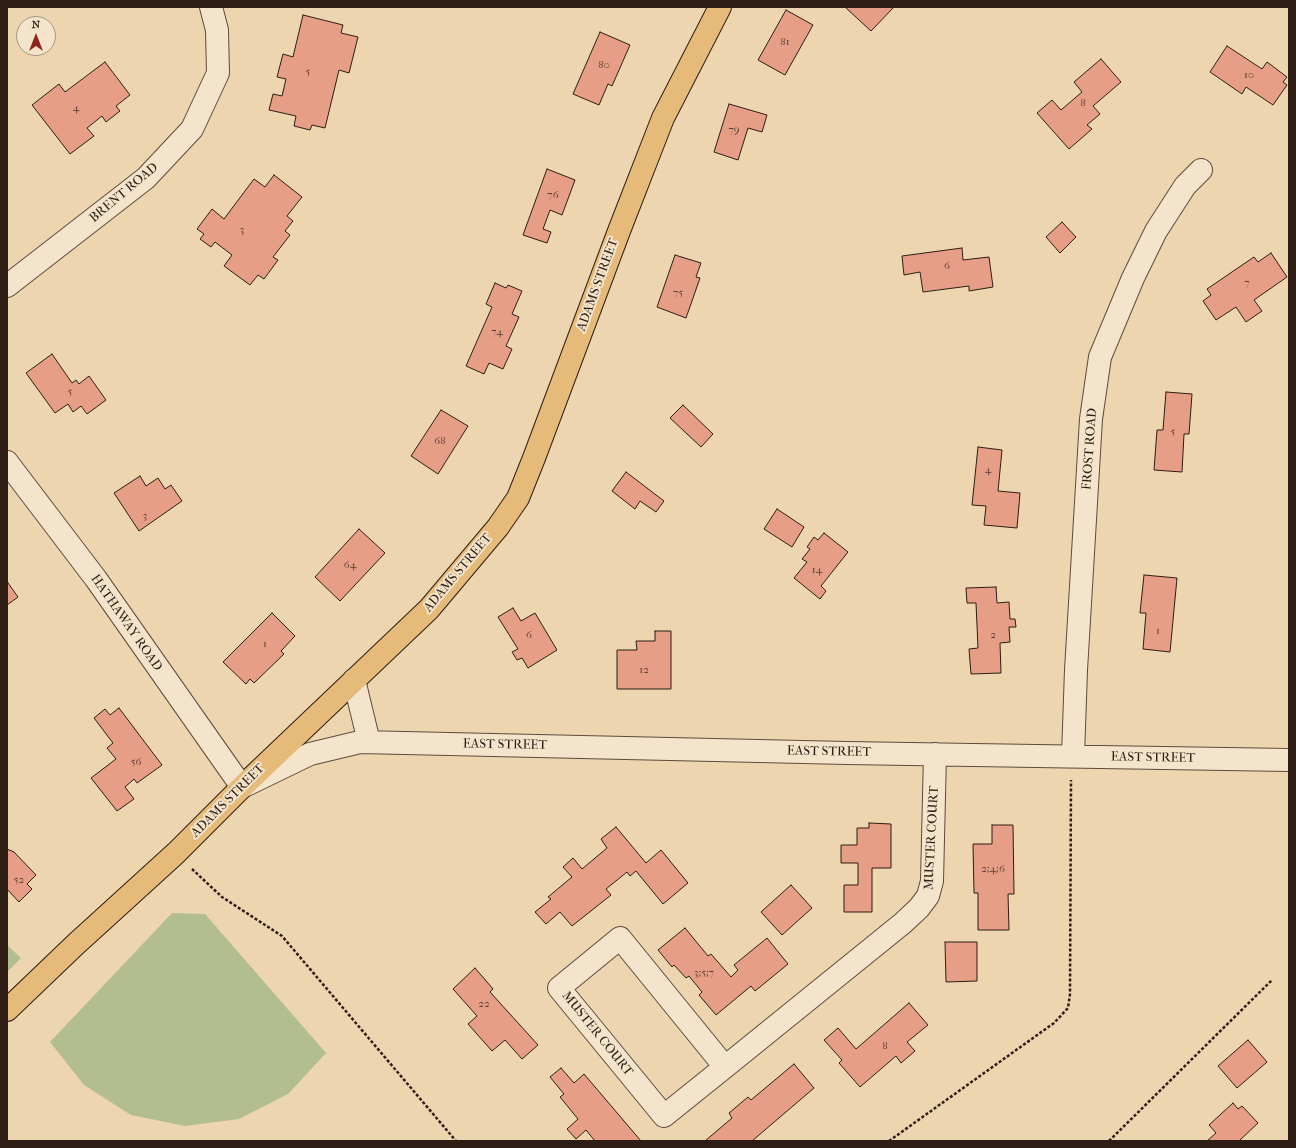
<!DOCTYPE html>
<html>
<head>
<meta charset="utf-8">
<style>
  body { margin:0 }
  #map { position:relative; width:1296px; height:1148px; overflow:hidden; background:#edd5af; font-family:"IM FELL French Canon",serif }
  canvas { display:block }
  .frame { position:absolute; inset:0; border:8px solid #2d1d15; pointer-events:none }
  .north { position:absolute; left:16px; top:16px; width:40px; height:40px; box-sizing:border-box; background:#f3e4cb; border:1px solid #a49482; border-radius:50%; rotate:0deg; font-size:11px; font-weight:700; line-height:16px; text-align:center; color:#2d1d15 }
  .north::after { content:''; display:block; margin:auto; width:14px; height:18px; background:#8f2418; clip-path:polygon(50% 0,100% 100%,50% 72%,0 100%) }
</style>
</head>
<body>
<div id="map">
<canvas width="1296" height="1148"></canvas>
<div class="frame"></div>
<div class="north">N</div>
</div>
<script>
const context = document.querySelector('canvas').getContext('2d');
context.lineJoin = 'round';
function fill(path, color) { context.fillStyle = color; context.fill(path, 'evenodd'); }
const poly = rows => new Path2D(rows.map(r => 'M' + r).join(''));
function strokePath(path, color, width, dash) { context.strokeStyle = color; context.lineWidth = width; context.lineCap = dash ? 'butt' : 'round'; context.setLineDash(dash || []); context.stroke(path); }
function write(font, color, halo, rows, align = 'center') {
  context.font = font + ' "IM FELL French Canon",serif'; context.lineWidth = 4; context.setLineDash([]); context.textBaseline = 'middle'; context.strokeStyle = halo; context.fillStyle = color; for (const [text, x, y, turn = 0] of rows) {
    context.save(); context.translate(x, y); context.rotate((+turn || 0) * Math.PI / 180); context.textAlign = isNaN(turn) ? turn : align; if (halo) context.strokeText(text, 0, 0); context.fillText(text, 0, 0); context.restore();
  }
}
fill(poly([
  [172,913,205,914,326,1053,288,1094,239,1119,185,1126,131,1115,84,1085,50,1042],
  [7,945,21,958,7,972]
]), '#b2be90');
const building = poly([
  [847,7,894,7,871,31,846,8,847,7],
  [786,10,813,25,785,75,758,60,786,10],
  [303,15,343,25,341,33,358,37,349,73,339,70,325,128,312,125,310,130,294,126,296,116,269,110,273,94,282,96,286,79,277,77,283,54,293,57,303,15],
  [600,32,630,45,612,86,608,84,599,105,573,94,600,32],
  [1227,46,1262,69,1267,62,1287,77,1283,82,1287,85,1273,105,1246,87,1242,94,1210,72,1227,46],
  [1101,59,1121,82,1093,106,1100,114,1087,125,1092,129,1069,149,1037,113,1052,100,1061,110,1082,92,1074,82,1101,59],
  [105,62,130,95,116,106,120,111,106,122,102,116,87,128,94,136,70,154,32,105,59,84,65,92,105,62],
  [729,104,767,115,762,132,748,128,738,160,714,152,729,104],
  [547,169,575,180,562,215,550,210,543,229,551,232,547,243,523,235,547,169],
  [274,175,302,197,287,216,293,221,285,231,290,235,273,257,278,260,264,279,258,275,250,285,224,266,232,255,215,242,211,247,200,239,204,234,197,229,212,209,224,219,254,179,265,187,274,175],
  [1062,222,1076,237,1060,253,1046,237,1062,222],
  [962,248,963,260,989,257,993,287,969,291,969,286,923,292,920,272,904,275,902,256,962,248],
  [1271,253,1287,277,1254,300,1262,311,1246,322,1236,307,1216,320,1203,301,1211,295,1207,289,1254,257,1258,262,1271,253],
  [675,255,701,263,696,277,700,278,686,318,657,307,675,255],
  [495,283,506,288,508,285,522,291,512,314,519,317,506,346,512,349,503,369,489,363,484,374,466,366,492,307,486,304,495,283],
  [52,354,72,383,76,380,79,384,89,376,106,400,87,414,81,406,73,412,68,404,55,413,26,373,52,354],
  [1166,392,1192,394,1189,434,1184,434,1182,472,1154,470,1157,430,1163,430,1166,392],
  [683,405,713,434,701,447,670,418,683,405],
  [441,410,468,426,438,474,411,456,441,410],
  [978,447,1002,450,998,491,1020,493,1017,528,984,525,986,506,972,505,978,447],
  [626,472,664,501,656,512,640,501,635,509,612,491,626,472],
  [140,476,146,486,158,478,165,489,171,485,182,501,139,531,114,493,140,476],
  [777,509,804,527,792,547,764,529,777,509],
  [359,529,385,553,340,601,315,577,359,529],
  [824,533,848,552,821,586,826,591,820,599,794,578,807,562,802,559,810,549,807,547,814,537,818,540,824,533],
  [1144,575,1177,578,1170,652,1143,649,1146,613,1140,613,1144,575],
  [8,583,18,597,7,605,7,584,8,583],
  [996,587,997,603,1009,602,1010,619,1015,619,1016,627,1009,627,1010,642,1000,643,1001,673,971,674,969,649,978,648,976,603,967,603,966,588,996,587],
  [513,608,521,621,535,613,557,650,528,668,522,658,517,660,512,652,518,649,498,617,513,608],
  [272,613,295,636,281,651,284,654,254,683,250,679,246,684,223,662,272,613],
  [655,631,671,631,671,689,617,689,617,650,637,650,636,641,655,641,655,631],
  [119,708,162,765,137,783,134,779,125,787,134,799,117,811,91,778,116,759,107,748,113,743,94,718,105,709,110,715,119,708],
  [869,823,891,824,891,868,872,868,872,912,844,912,844,885,858,885,858,863,841,863,841,845,857,845,857,828,869,828,869,823],
  [992,825,1013,825,1014,894,1008,894,1009,930,978,930,978,893,974,893,973,844,992,844,992,825],
  [616,827,646,863,661,850,688,883,663,904,636,871,630,876,627,872,606,889,611,895,572,926,560,912,546,924,535,912,551,899,548,897,572,877,563,867,573,858,582,869,607,848,601,839,616,827],
  [7,849,14,852,36,875,27,884,32,889,19,902,7,889,7,849],
  [791,885,812,908,782,935,761,912,791,885],
  [685,928,708,956,711,954,731,977,738,970,734,965,767,938,788,964,755,991,751,986,716,1015,699,995,702,992,689,976,686,978,674,965,672,967,658,950,685,928],
  [945,942,977,942,977,981,946,982,945,942],
  [475,968,493,989,490,992,538,1045,522,1059,505,1040,492,1051,468,1024,477,1016,453,989,475,968],
  [909,1003,928,1025,907,1042,915,1051,901,1063,896,1056,860,1087,839,1063,842,1060,824,1040,838,1028,856,1049,909,1003],
  [1248,1040,1267,1062,1237,1088,1218,1066,1248,1040],
  [794,1064,814,1088,752,1141,705,1141,732,1118,729,1113,748,1097,751,1100,794,1064],
  [561,1068,574,1083,584,1074,641,1141,595,1141,586,1130,576,1139,567,1129,578,1119,560,1097,564,1094,550,1077,561,1068],
  [1233,1103,1238,1109,1242,1106,1258,1123,1239,1141,1207,1141,1216,1133,1209,1125,1233,1103]
]);
fill(building, '#e69e86');
strokePath(building, '#2d1d15', 1);
const minor = poly([
  [7,286,146,178,192,129,218,73,217,30,211,7],
  [7,462,96,579,242,787,310,754,360,742,847,753,1289,760],
  [354,680,369,742],
  [1073,756,1076,670,1091,419,1100,357,1133,278,1156,231,1185,186,1201,170],
  [725,1067,664,1116,559,988,620,938,725,1067,903,923,919,908,928,896,932,881,935,754]
]);
const major = poly([
  [7,1010,76,944,176,853,242,787,429,609,498,527,518,498,534,458,619,231,663,118,720,7]
]);
strokePath(minor, '#5d4b3c', 24);
strokePath(major, '#2d1d15', 24);
strokePath(poly([
  [192,869,222,897,282,936,456,1141],
  [889,1141,1054,1023,1068,1008,1070,994,1071,780],
  [1109,1141,1272,980]
]), '#2d1d15', 2.5, [3, 2]);
strokePath(minor, '#f3e4cb', 22);
strokePath(major, '#e6ba78', 22);
write('11px', '#5b3d31', null, [
  ["81",785,42],
  ["80",604,65],
  ["5",308,72],
  ["10",1249,75],
  ["8",1083,103],
  ["4",76,108],
  ["79",734,130],
  ["76",553,195],
  ["3",242,230],
  ["6",947,266],
  ["7",1247,283],
  ["75",678,293],
  ["74",497,332],
  ["5",70,392],
  ["5",1173,432],
  ["68",440,441],
  ["4",988,470],
  ["3",145,516],
  ["64",350,565],
  ["14",817,570],
  ["1",1158,631],
  ["6",529,635],
  ["2",993,635],
  ["1",265,644],
  ["12",644,670],
  ["56",136,762],
  ["2;4;6",993,869],
  ["52",19,880],
  ["3;5;7",704,973],
  ["22",484,1004],
  ["8",885,1046]
]);
write('13px', '#2d1d15', '#f3e4cb', [
  ["BRENT ROAD",124,193,-40],
  ["ADAMS STREET",598,285,-70],
  ["FROST ROAD",1090,449,-86],
  ["ADAMS STREET",458,573,-50],
  ["HATHAWAY ROAD",126,623,55],
  ["EAST STREET",505,745,1],
  ["EAST STREET",829,752,1],
  ["EAST STREET",1153,758,1],
  ["ADAMS STREET",228,801,-45],
  ["MUSTER COURT",932,838,-87],
  ["MUSTER COURT",597,1034,51]
]);
</script>
</body>
</html>
